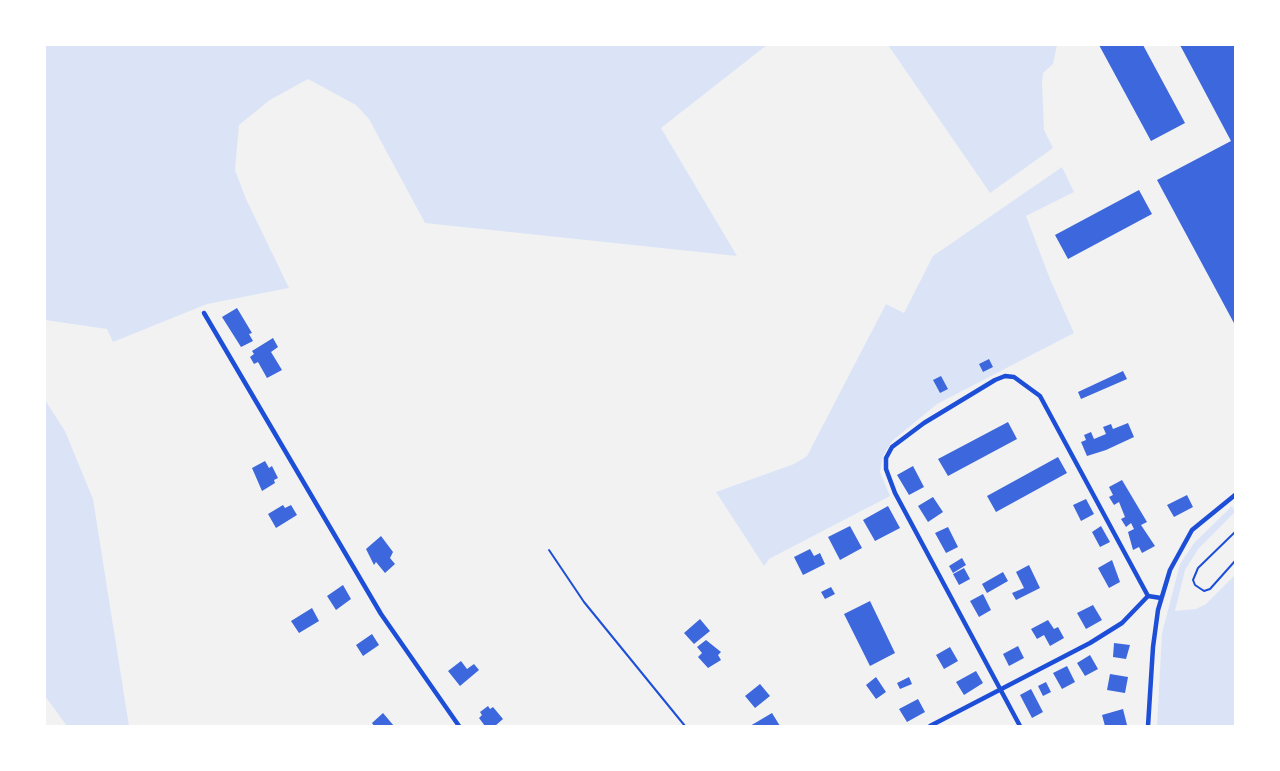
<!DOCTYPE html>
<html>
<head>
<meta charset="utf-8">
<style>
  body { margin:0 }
  #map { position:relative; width:1280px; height:771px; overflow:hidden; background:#f2f2f2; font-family:Lato,sans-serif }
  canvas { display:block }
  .frame { position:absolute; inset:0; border:46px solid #fff; pointer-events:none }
</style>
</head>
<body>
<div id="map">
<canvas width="1280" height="771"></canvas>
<div class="frame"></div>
</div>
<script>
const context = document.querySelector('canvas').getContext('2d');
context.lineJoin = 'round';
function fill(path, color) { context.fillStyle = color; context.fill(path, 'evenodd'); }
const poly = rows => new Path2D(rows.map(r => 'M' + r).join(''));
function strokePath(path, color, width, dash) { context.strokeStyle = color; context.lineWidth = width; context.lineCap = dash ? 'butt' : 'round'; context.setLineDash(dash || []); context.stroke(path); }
fill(poly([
  [45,45,767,45,661,128,737,256,425,223,369,119,356,105,308,79,270,100,239,125,235,170,246,199,289,288,207,304,113,342,107,329,45,320],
  [888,45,1057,45,1053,64,1043,73,1042,82,1044,130,1053,148,990,193],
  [1062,167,1074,192,1026,216,1050,279,1074,333,937,404,892,441,883,456,880,472,890,496,769,559,764,566,716,492,794,464,807,456,886,304,904,313,933,256],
  [45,400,65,431,93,499,129,726,67,726,45,696],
  [1232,506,1235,512,1199,548,1185,570,1175,611,1196,609,1206,604,1235,575,1235,726,1157,726,1162,633,1180,564,1194,543]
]), '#dbe4f7');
fill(poly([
  [1099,45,1143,45,1185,123,1151,141],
  [1180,45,1235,45,1235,325,1157,180,1231,141],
  [1139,190,1152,214,1068,259,1055,235],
  [237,308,252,333,249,334,253,341,241,347,222,317],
  [273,338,278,347,271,352,282,370,267,378,258,362,254,364,250,357,254,354,252,351],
  [989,359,993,367,983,372,979,364],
  [1123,371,1127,379,1081,399,1078,392],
  [941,376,948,389,940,393,933,380],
  [1008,422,1017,439,948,476,938,459],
  [1128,423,1134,437,1106,450,1087,456,1081,442,1086,440,1084,435,1091,432,1094,439,1106,434,1103,427,1111,424,1113,429],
  [1058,457,1067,473,996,512,987,496],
  [265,461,269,468,272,466,278,478,274,480,275,483,262,491,252,468],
  [913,466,924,487,909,495,897,475],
  [1122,480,1147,522,1141,525,1155,546,1142,553,1139,547,1133,550,1128,532,1134,529,1131,523,1126,527,1121,519,1125,517,1119,502,1114,505,1109,497,1113,495,1109,487],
  [1187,495,1193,507,1174,517,1167,505],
  [933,497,943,512,928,522,918,506],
  [1086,499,1094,514,1081,521,1073,505],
  [283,505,285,508,291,505,297,515,276,528,268,514],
  [888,506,900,528,875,541,863,520],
  [850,526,862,548,840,560,828,537],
  [1101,526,1110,542,1100,547,1092,532],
  [948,527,958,547,946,553,935,533],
  [381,536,393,552,390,558,395,564,385,573,376,562,374,565,366,549],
  [810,549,814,556,820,553,825,564,803,575,794,557],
  [962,558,966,565,953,573,949,566],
  [1112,560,1120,582,1109,588,1098,568],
  [1029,565,1040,588,1016,600,1012,593,1024,588,1016,572],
  [964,568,970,579,959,585,953,574],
  [1003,572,1008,581,987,593,982,584],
  [343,585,351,599,336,610,327,596],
  [831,587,835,594,825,599,821,592],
  [983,594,991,610,979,617,970,601],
  [870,601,895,653,870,666,844,614],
  [1093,605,1102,620,1086,629,1077,613],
  [312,608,319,621,299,633,291,621],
  [700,619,710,631,694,644,684,633],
  [1048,620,1054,629,1058,627,1064,638,1050,646,1044,635,1037,639,1031,629],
  [372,634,379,645,363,656,356,645],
  [706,640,721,652,718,655,721,660,708,668,698,657,702,653,697,647],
  [1114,643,1130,645,1126,659,1113,657],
  [1018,646,1024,658,1009,666,1003,654],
  [950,647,958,661,944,669,936,655],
  [1090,655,1098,669,1085,676,1077,663],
  [461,661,467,669,474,664,479,670,460,686,448,671],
  [1067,666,1075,682,1062,689,1053,673],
  [976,671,983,683,964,695,956,682],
  [1110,674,1128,677,1125,693,1107,690],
  [876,677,886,692,876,699,866,685],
  [909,677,912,684,900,689,897,683],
  [1046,682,1051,692,1043,696,1038,686],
  [760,684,770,696,755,708,745,696],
  [1031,689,1043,712,1032,718,1020,695],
  [918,699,925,712,907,722,899,709],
  [488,706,490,709,493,707,503,719,495,726,485,726,479,718,482,715,480,712],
  [1123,709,1127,725,1105,726,1102,715],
  [383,713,394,726,374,726,372,723],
  [772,713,780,726,750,726]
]), '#3d67dc');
strokePath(poly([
  [1235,532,1198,568,1193,580,1195,585,1204,591,1210,589,1235,561],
  [549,550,584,602,685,726]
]), '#1d4ed8', 2);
strokePath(poly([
  [204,313,381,614,459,726],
  [930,726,1090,643,1122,623,1148,596,1161,598],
  [1020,726,895,493,886,469,886,458,892,447,924,423,995,380,1005,376,1014,377,1040,396,1148,596],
  [1148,726,1153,647,1158,610,1170,570,1192,530,1235,495]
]), '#1d4ed8', 4.5);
</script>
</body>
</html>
